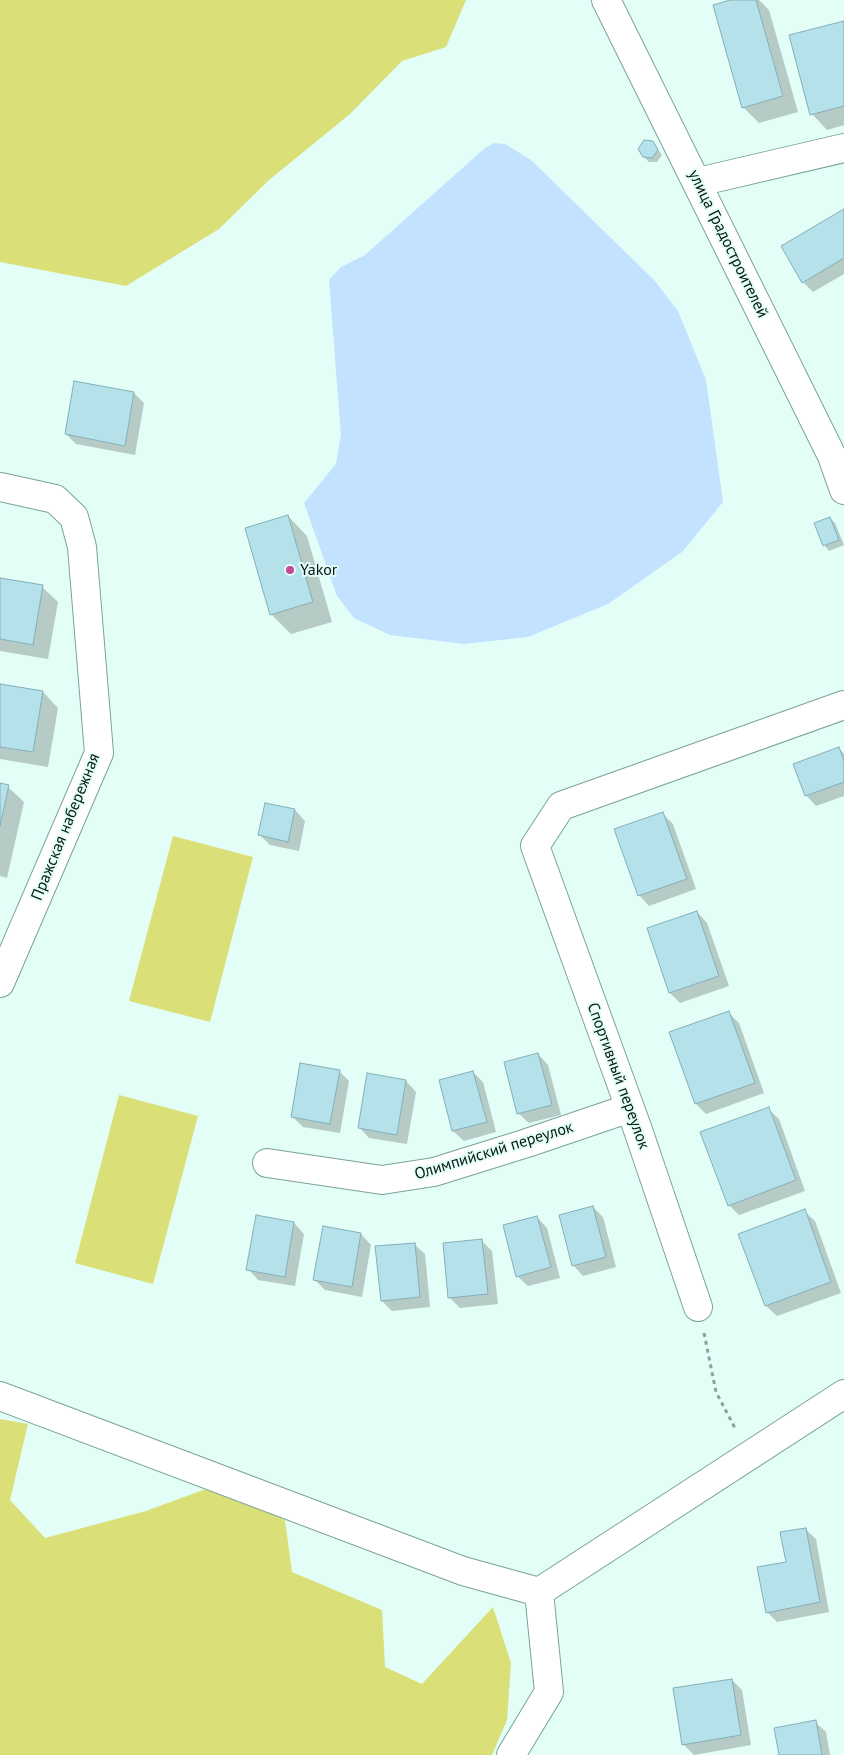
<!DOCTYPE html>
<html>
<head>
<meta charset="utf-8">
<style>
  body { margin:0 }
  canvas { display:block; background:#e3fdf7 }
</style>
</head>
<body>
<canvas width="844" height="1755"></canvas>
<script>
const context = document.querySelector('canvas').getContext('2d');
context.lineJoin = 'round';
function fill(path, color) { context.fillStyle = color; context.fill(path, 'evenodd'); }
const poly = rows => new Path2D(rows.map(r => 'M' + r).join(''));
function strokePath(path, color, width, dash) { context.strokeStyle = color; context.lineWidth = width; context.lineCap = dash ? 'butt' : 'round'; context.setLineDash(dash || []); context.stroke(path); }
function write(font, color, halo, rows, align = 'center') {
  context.font = font + ' "PT Sans",sans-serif'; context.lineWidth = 4; context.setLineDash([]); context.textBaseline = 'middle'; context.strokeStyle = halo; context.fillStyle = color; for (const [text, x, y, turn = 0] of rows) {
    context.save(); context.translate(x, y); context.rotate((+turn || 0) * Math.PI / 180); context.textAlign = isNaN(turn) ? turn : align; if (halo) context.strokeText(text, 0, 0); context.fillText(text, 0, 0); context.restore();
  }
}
fill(poly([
  [0,0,466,0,446,47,402,61,350,114,269,180,219,229,126,286,0,262],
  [173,836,253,857,210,1022,129,1001],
  [119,1095,198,1116,153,1284,75,1263],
  [0,1419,28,1424,10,1500,45,1538,146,1511,214,1486,285,1520,292,1572,382,1610,385,1667,422,1684,493,1607,511,1663,507,1720,492,1755,0,1755]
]), '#dae077');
fill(poly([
  [494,143,505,144,531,160,654,280,678,311,706,380,723,502,682,552,608,604,528,637,464,644,390,635,354,618,337,596,304,503,336,464,341,435,329,280,341,267,365,255,485,148]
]), '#c2e2ff');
fill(poly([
  [735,0,759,0,769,10,798,112,759,123,744,108,715,6],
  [844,22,844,125,827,130,812,114],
  [653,142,662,155,657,162,649,162,644,157],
  [844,211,844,274,813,292,803,282],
  [134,393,144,403,135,455,76,444,66,434],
  [288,516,307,536,332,622,291,634,271,614],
  [830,518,835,523,844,545,829,551,825,546,816,524],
  [0,580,42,587,58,602,48,659,0,651],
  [0,685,43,692,58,708,48,767,0,759],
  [839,748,844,754,844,796,816,806,806,795],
  [0,785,8,787,24,802,7,878,0,876],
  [295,810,305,821,299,851,270,845,260,835],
  [663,814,673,824,696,889,649,906,639,895],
  [697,912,707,923,729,986,680,1003,670,993],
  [729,1013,739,1023,764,1093,706,1114,696,1104],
  [538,1054,548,1065,561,1115,529,1123,518,1113],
  [339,1071,349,1081,340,1133,303,1127,292,1116],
  [473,1072,483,1082,496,1132,464,1141,453,1131],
  [406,1081,416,1092,407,1144,369,1138,359,1127],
  [768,1109,779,1119,805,1191,739,1215,729,1205],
  [593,1207,603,1217,616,1267,583,1276,573,1265],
  [804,1211,815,1221,841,1293,777,1316,766,1306,740,1234],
  [257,1217,294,1223,304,1234,295,1286,258,1280,248,1269],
  [537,1217,547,1228,560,1278,528,1286,517,1276],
  [324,1227,361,1234,371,1245,362,1297,325,1290,315,1280],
  [482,1241,492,1251,498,1304,460,1308,450,1298],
  [414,1244,425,1254,430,1307,392,1311,382,1301],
  [805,1529,816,1539,829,1612,777,1622,767,1612,787,1563],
  [732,1680,742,1690,751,1745,694,1755,683,1744],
  [815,1722,826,1732,830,1755,780,1755]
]), '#0003');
const building = poly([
  [730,0,756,0,783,96,742,108,713,5,730,0],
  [844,21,844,106,810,115,789,35,844,21],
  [644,140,653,141,658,150,652,158,643,157,638,149,644,140],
  [844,209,844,258,802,283,781,246,844,209],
  [74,381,134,392,125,446,65,434,74,381],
  [288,515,313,602,270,615,245,528,288,515],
  [830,517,839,540,823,546,814,523,830,517],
  [0,578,43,585,33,645,0,639,0,578],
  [0,684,43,691,33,752,0,747,0,684],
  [839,747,844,761,844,782,805,796,793,764,839,747],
  [0,783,9,785,0,826,0,783],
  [265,803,295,809,288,842,258,835,265,803],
  [663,812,687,879,638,896,614,829,663,812],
  [697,911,719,976,669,993,647,928,697,911],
  [729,1011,755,1083,695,1104,669,1032,729,1011],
  [538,1053,552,1105,517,1114,504,1062,538,1053],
  [300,1063,340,1070,330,1124,291,1117,300,1063],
  [473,1071,487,1122,452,1131,439,1080,473,1071],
  [367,1073,406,1080,397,1135,358,1128,367,1073],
  [769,1107,796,1180,728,1206,700,1132,769,1107],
  [593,1206,606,1257,572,1266,559,1215,593,1206],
  [805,1209,831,1282,765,1306,738,1234,805,1209],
  [256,1215,294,1222,285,1277,246,1270,256,1215],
  [537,1216,551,1267,516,1277,503,1225,537,1216],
  [323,1226,361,1233,352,1287,313,1280,323,1226],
  [482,1239,488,1294,448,1298,443,1243,482,1239],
  [415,1243,420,1297,381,1301,375,1246,415,1243],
  [806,1528,820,1602,766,1613,757,1567,786,1562,780,1532,806,1528],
  [732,1679,741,1735,682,1745,673,1688,732,1679],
  [816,1720,822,1755,779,1755,774,1728,816,1720]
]);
fill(building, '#b5e1eb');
strokePath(building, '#84afb8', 1);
const minor = poly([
  [606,0,832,456,844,490],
  [698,182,844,148],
  [0,487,55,499,74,517,82,547,99,753,0,983],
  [267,1163,382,1180,434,1172,527,1143,630,1108],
  [698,1307,638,1130,535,846,561,806,844,705],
  [0,1396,463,1571,539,1592,844,1394],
  [511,1755,549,1692,539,1592]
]);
strokePath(minor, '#7aa399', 30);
strokePath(poly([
  [704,1333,716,1392,736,1430]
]), '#8ca29d', 3, [4, 4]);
strokePath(minor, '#fff', 28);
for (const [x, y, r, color] of [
  [290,570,5,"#c64793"]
]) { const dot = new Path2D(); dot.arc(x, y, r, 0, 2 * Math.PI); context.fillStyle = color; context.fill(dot); strokePath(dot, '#e3fdf7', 2); }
write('16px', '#081915', '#e3fdf7', [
  ["улица Градостроителей",728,244,64],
  ["Пражская набережная",66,827,-68],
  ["Спортивный переулок",618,1076,70],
  ["Олимпийский переулок",494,1151,-17]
]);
write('16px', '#081915', '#e3fdf7', [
  ["Yakor",300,570]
], 'left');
</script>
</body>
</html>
